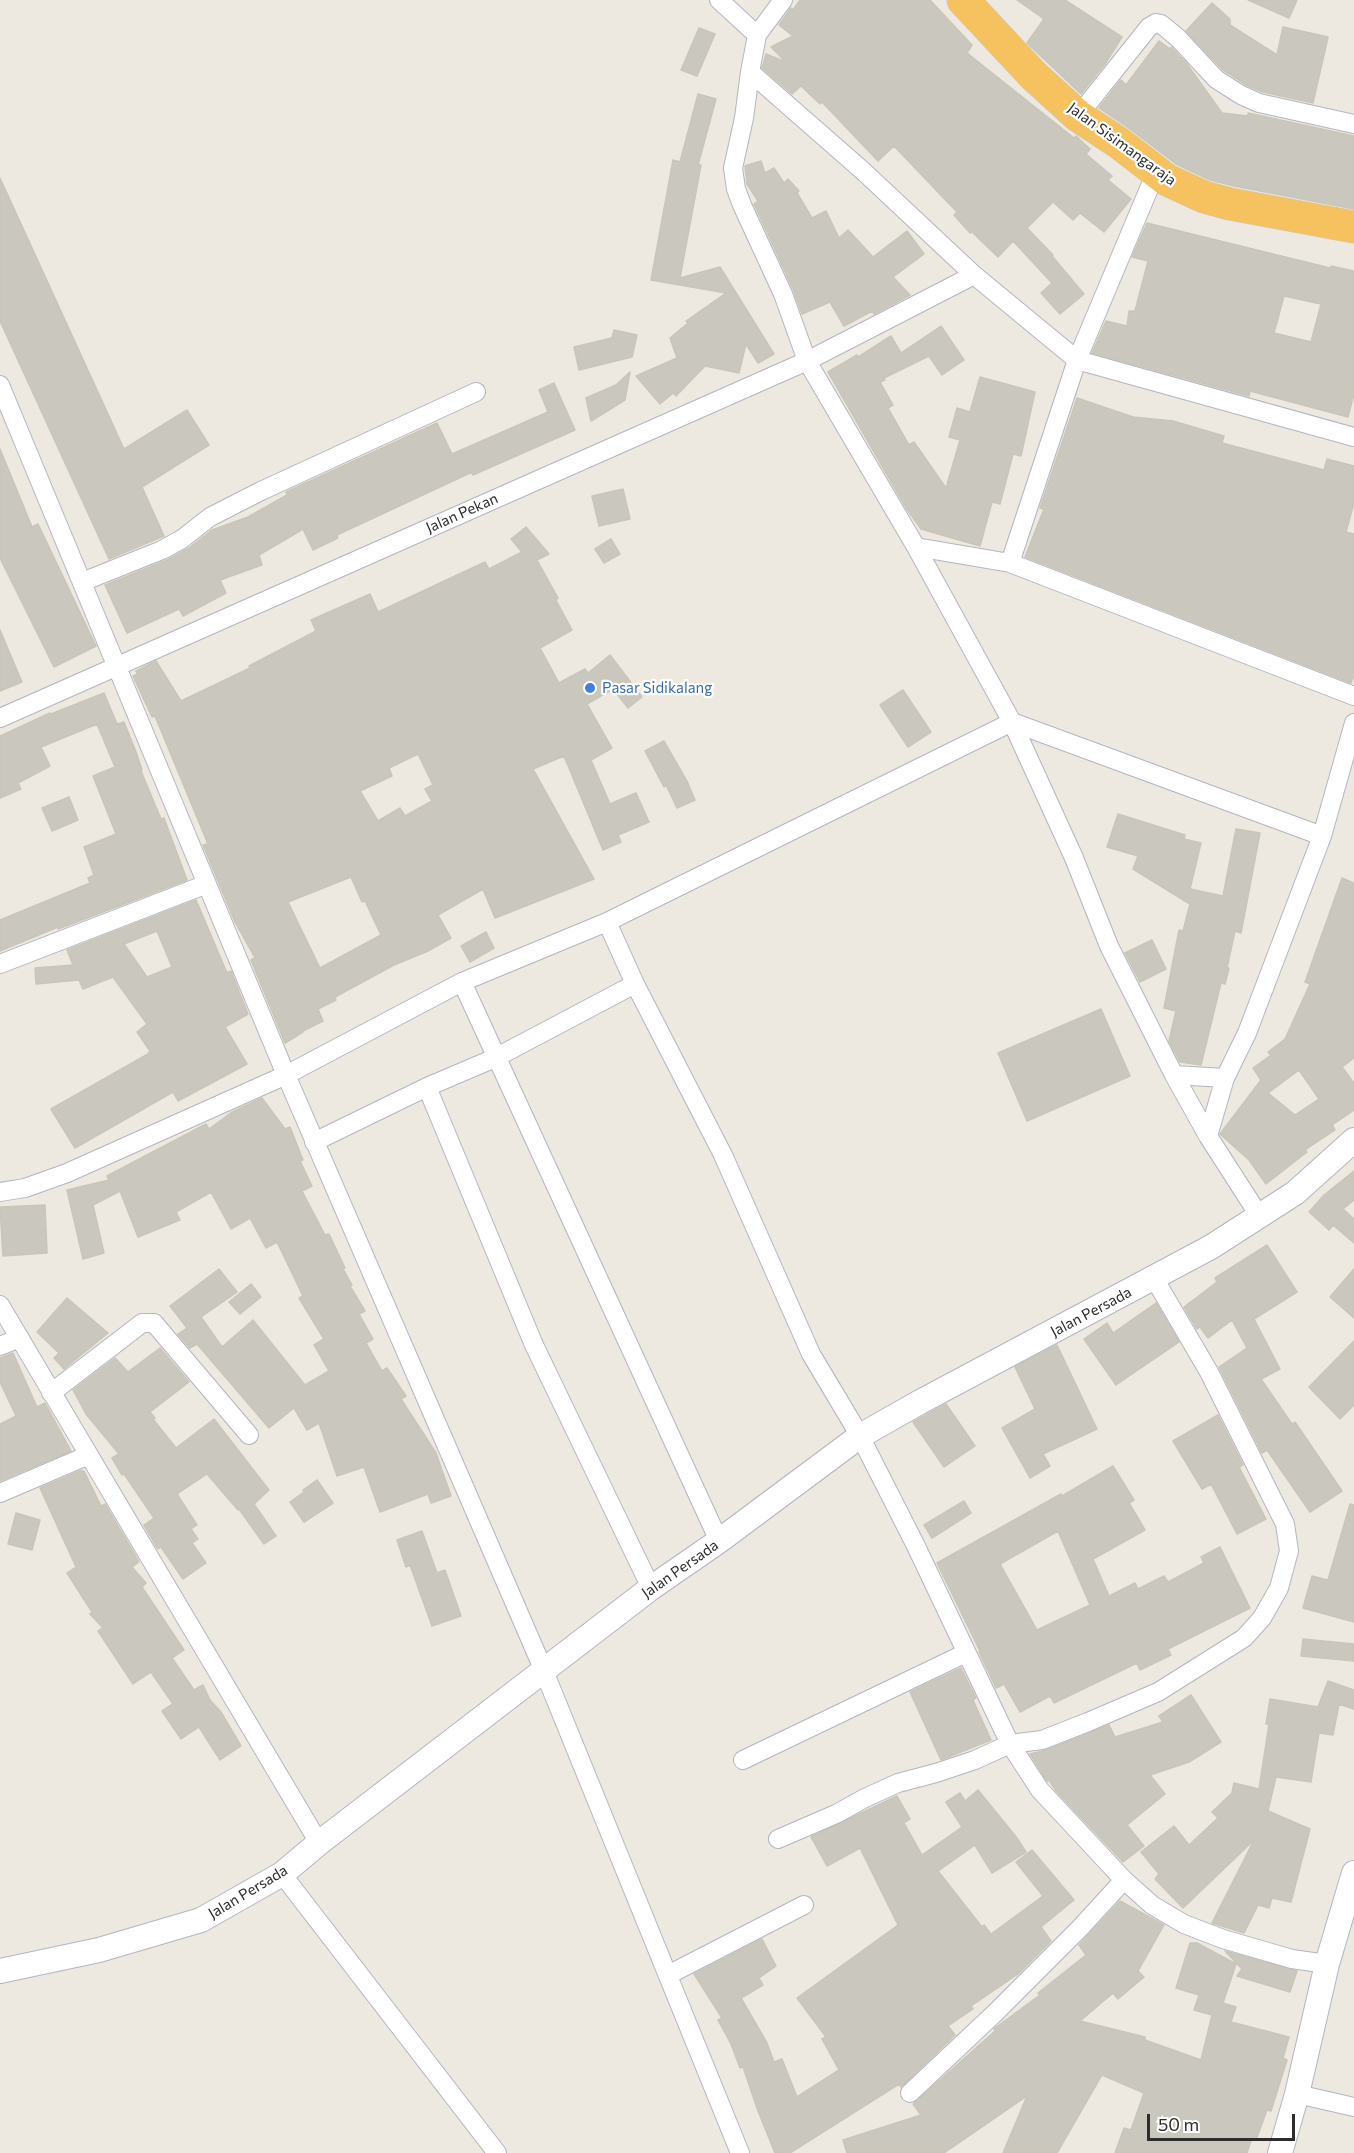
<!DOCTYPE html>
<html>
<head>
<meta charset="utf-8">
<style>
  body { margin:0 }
  #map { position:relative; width:1354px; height:2153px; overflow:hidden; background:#eee9e0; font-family:Commissioner,sans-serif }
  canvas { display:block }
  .scale { position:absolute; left:1147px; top:2114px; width:148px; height:27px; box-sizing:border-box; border:3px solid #2d2d2d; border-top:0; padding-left:8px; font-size:18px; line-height:21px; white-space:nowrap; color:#2d2d2d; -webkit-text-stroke:4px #fff; paint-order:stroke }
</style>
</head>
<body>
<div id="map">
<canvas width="1354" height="2153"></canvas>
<div class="scale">50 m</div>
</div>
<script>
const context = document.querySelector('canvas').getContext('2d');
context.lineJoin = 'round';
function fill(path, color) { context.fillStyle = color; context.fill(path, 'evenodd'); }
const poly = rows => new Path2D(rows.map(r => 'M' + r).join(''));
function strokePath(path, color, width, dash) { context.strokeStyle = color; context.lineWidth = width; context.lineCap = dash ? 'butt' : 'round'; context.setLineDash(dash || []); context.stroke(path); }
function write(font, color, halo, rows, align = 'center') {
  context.font = font + ' Commissioner,sans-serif'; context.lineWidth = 4.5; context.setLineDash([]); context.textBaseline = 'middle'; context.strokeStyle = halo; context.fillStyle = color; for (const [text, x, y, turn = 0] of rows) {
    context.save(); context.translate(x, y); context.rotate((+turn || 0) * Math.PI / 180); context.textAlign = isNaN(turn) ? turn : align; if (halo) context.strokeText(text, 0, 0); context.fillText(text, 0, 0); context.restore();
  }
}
const building = poly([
  [800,0,930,0,972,45,967,53,1074,138,1076,136,1090,149,1086,154,1112,176,1108,180,1131,199,1104,232,1080,213,1073,220,1053,202,1027,228,1053,255,1052,256,1084,294,1060,314,1041,293,1052,283,1013,241,998,257,972,232,970,233,954,215,957,212,894,146,878,161,822,102,820,104,801,86,792,94,762,68,766,54,786,62,771,47,793,36,779,25,791,8,793,10,800,0],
  [1017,0,1065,0,1122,37,1105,64,1081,94,1027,43,1044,19,1017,0],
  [1248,0,1297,0,1289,18,1248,0],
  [1212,3,1230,19,1230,25,1277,55,1283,27,1328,37,1313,103,1263,92,1248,86,1222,69,1186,31,1212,3],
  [699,28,715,34,697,76,681,70,699,28],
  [1159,41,1170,49,1171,47,1187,64,1222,113,1248,116,1248,113,1354,136,1354,209,1234,186,1210,180,1176,164,1130,129,1099,108,1121,80,1126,85,1159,41],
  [698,94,716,99,698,165,701,165,680,278,720,267,774,354,758,363,746,344,739,373,705,366,676,396,673,393,660,404,636,376,677,358,670,338,688,323,686,321,726,293,651,280,673,160,680,162,698,94],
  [761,161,765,173,774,168,784,183,788,179,799,191,797,193,812,218,826,211,839,238,848,230,873,257,907,231,924,254,893,277,910,295,874,314,872,311,844,326,830,302,802,314,793,289,754,204,758,201,747,184,745,166,761,161],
  [0,178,124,449,187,410,209,445,142,487,164,536,109,559,0,321,0,178],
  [1147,223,1330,268,1331,266,1354,271,1354,394,1348,417,1250,391,1249,396,1092,353,1106,321,1127,326,1129,311,1135,311,1148,261,1132,257,1147,223],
  [1284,296,1321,304,1311,342,1274,333,1284,296],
  [941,326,964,360,942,375,929,356,884,378,885,380,880,382,893,405,888,408,909,445,914,442,946,488,960,440,949,437,957,408,970,412,980,377,1035,392,1021,456,1013,454,1000,504,992,502,980,546,921,529,906,508,828,372,857,355,858,357,891,336,901,353,941,326],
  [614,330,637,335,632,357,579,370,574,347,612,338,614,330],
  [630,372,625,400,591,421,586,398,616,385,630,372],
  [554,383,575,430,473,475,472,472,337,535,338,538,313,550,303,529,259,555,262,565,220,580,226,593,183,616,179,609,127,633,105,585,167,560,189,548,212,530,248,517,287,495,286,492,437,423,452,454,548,412,539,390,554,383],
  [1077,398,1133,417,1173,421,1224,436,1222,443,1324,470,1327,459,1354,466,1354,503,1346,532,1354,534,1354,675,1351,683,1025,557,1044,509,1040,508,1077,398],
  [0,449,32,527,38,524,96,646,54,667,0,558,0,449],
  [623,489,630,519,599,526,592,496,623,489],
  [526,527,549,554,537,560,558,598,556,600,572,630,540,648,559,683,585,669,588,673,610,655,642,697,628,708,613,689,587,704,612,748,591,760,610,804,636,793,649,822,618,835,621,842,603,850,564,756,533,769,594,879,495,918,483,889,438,915,451,938,428,951,394,965,335,997,336,1000,318,1009,323,1021,303,1031,303,1032,285,1043,251,960,255,958,235,922,203,845,208,844,155,716,152,717,133,676,138,674,136,671,156,661,181,701,250,668,249,666,316,631,311,620,370,594,378,612,485,562,489,569,522,552,511,539,526,527],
  [418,754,433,785,425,789,432,801,405,816,400,808,378,821,360,791,392,776,389,768,418,754],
  [351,877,362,902,365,901,381,935,320,968,288,902,351,877],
  [611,539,620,554,604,563,595,549,611,539],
  [0,630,22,682,0,691,0,630],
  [903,690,931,732,908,747,880,705,903,690],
  [104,693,117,724,124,722,136,752,142,770,141,771,161,819,164,818,187,880,58,929,58,927,0,951,0,920,90,883,88,878,94,875,84,847,116,834,93,776,115,767,97,724,41,747,50,766,18,783,21,789,0,798,0,736,50,713,51,714,104,693],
  [664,741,687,781,695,800,677,808,666,785,664,787,645,751,664,741],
  [69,797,78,820,52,831,42,808,69,797],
  [1118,814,1185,835,1184,839,1201,843,1190,889,1223,896,1236,829,1260,833,1241,933,1235,931,1227,968,1229,968,1225,984,1221,983,1201,1065,1180,1062,1169,1041,1176,1011,1164,1008,1179,930,1183,931,1190,904,1133,869,1138,856,1107,847,1118,814],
  [1342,878,1354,883,1354,1058,1342,1067,1354,1083,1354,1110,1332,1125,1335,1130,1305,1150,1307,1152,1266,1184,1249,1160,1220,1134,1261,1080,1253,1068,1271,1055,1268,1052,1285,1039,1310,984,1305,982,1342,878],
  [1299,1070,1319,1099,1295,1115,1268,1093,1299,1070],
  [196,900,227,973,231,971,248,1014,225,1027,247,1064,178,1101,173,1092,75,1148,51,1109,148,1054,150,1051,137,1032,147,1024,113,977,83,989,79,980,36,984,35,968,73,965,67,950,196,900],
  [157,931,172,967,147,977,124,944,157,931],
  [486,932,494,948,470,962,461,946,486,932],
  [1152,940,1166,969,1140,982,1125,953,1152,940],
  [1101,1009,1130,1076,1027,1121,998,1053,1101,1009],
  [262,1098,285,1129,290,1127,303,1160,300,1161,312,1186,302,1191,325,1235,329,1234,345,1268,343,1269,352,1285,350,1286,365,1311,359,1314,373,1339,366,1343,382,1371,387,1368,406,1396,401,1399,436,1453,451,1496,431,1503,428,1494,380,1512,364,1467,337,1476,319,1423,307,1430,294,1408,269,1428,197,1344,190,1348,178,1334,187,1328,170,1306,219,1269,237,1292,201,1317,222,1347,253,1320,305,1385,329,1371,314,1345,324,1339,299,1298,303,1296,277,1242,266,1248,250,1218,231,1229,211,1192,176,1212,180,1220,138,1237,120,1191,93,1205,104,1253,83,1259,67,1190,109,1180,107,1176,206,1124,209,1129,232,1112,262,1098],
  [1354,1171,1354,1200,1343,1209,1354,1219,1354,1243,1333,1225,1329,1230,1309,1212,1324,1195,1354,1171],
  [45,1205,47,1253,3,1256,0,1207,45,1205],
  [1267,1245,1297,1292,1254,1319,1280,1369,1261,1379,1292,1424,1295,1422,1342,1491,1310,1512,1267,1450,1262,1453,1219,1367,1247,1348,1232,1320,1208,1338,1200,1327,1197,1329,1184,1307,1217,1282,1215,1278,1267,1245],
  [1354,1269,1354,1318,1330,1297,1354,1269],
  [251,1284,261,1297,240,1314,229,1302,251,1284],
  [67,1298,108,1333,64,1369,54,1358,59,1353,37,1332,67,1298],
  [1156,1303,1179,1342,1116,1385,1084,1339,1107,1323,1113,1333,1156,1303],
  [1354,1341,1354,1405,1340,1419,1309,1387,1354,1341],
  [1057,1345,1097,1429,1043,1454,1050,1466,1030,1478,1002,1428,1035,1409,1015,1367,1057,1345],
  [160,1348,189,1382,150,1412,155,1418,153,1419,176,1448,214,1419,269,1490,254,1504,276,1536,264,1544,239,1509,238,1510,207,1474,177,1494,197,1525,191,1529,198,1539,192,1543,206,1563,183,1579,161,1547,158,1549,144,1525,154,1518,124,1474,122,1475,112,1458,119,1454,86,1414,73,1390,115,1358,128,1372,160,1348],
  [13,1353,37,1407,45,1403,71,1451,0,1481,0,1424,16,1416,0,1382,0,1358,13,1353],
  [946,1404,975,1446,944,1467,913,1422,946,1404],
  [1218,1415,1243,1465,1239,1467,1266,1519,1237,1534,1211,1484,1202,1489,1173,1441,1218,1415],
  [1113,1466,1134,1500,1129,1503,1145,1530,1093,1559,1109,1596,1135,1583,1138,1589,1164,1576,1168,1582,1204,1563,1201,1557,1220,1547,1250,1608,1168,1649,1171,1655,1140,1670,1137,1663,1054,1703,1050,1696,1020,1712,1004,1684,996,1688,979,1652,980,1651,937,1563,1061,1494,1062,1496,1113,1466],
  [1058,1531,1090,1605,1037,1630,1000,1564,1058,1531],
  [80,1471,84,1471,101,1506,105,1504,139,1562,132,1567,146,1583,142,1587,184,1650,172,1658,194,1690,203,1685,210,1700,221,1712,241,1746,220,1760,199,1727,181,1739,162,1711,173,1704,151,1672,133,1684,98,1631,103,1628,90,1614,92,1612,67,1573,76,1567,40,1488,80,1471],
  [317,1480,333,1503,304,1522,290,1502,304,1492,303,1490,317,1480],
  [964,1501,971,1513,932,1538,924,1525,964,1501],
  [1350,1504,1354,1505,1354,1622,1303,1608,1312,1576,1328,1580,1350,1504],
  [16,1513,40,1520,32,1550,8,1544,16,1513],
  [422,1531,437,1573,445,1570,461,1616,432,1626,410,1565,406,1567,397,1540,422,1531],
  [1303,1639,1354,1644,1354,1661,1301,1656,1303,1639],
  [961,1668,976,1698,973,1700,991,1740,941,1760,910,1692,961,1668],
  [1328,1681,1354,1690,1354,1709,1339,1704,1333,1735,1319,1733,1311,1782,1276,1777,1268,1811,1310,1829,1291,1902,1272,1898,1269,1908,1258,1905,1244,1933,1212,1923,1254,1840,1183,1908,1155,1879,1159,1874,1141,1852,1174,1826,1189,1845,1218,1818,1212,1812,1232,1793,1234,1783,1259,1789,1269,1724,1266,1724,1270,1699,1318,1707,1328,1681],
  [1191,1695,1221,1742,1189,1762,1150,1775,1165,1794,1127,1825,1144,1846,1123,1862,1056,1791,1049,1780,1047,1781,1030,1754,1046,1750,1109,1725,1115,1737,1163,1722,1159,1716,1191,1695],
  [978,1790,1017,1838,1026,1852,992,1873,975,1845,938,1871,982,1927,984,1925,991,1934,1043,1896,1016,1862,1032,1850,1074,1900,1041,1927,1051,1941,1018,1974,971,2006,973,2009,948,2026,955,2035,901,2087,899,2084,790,2153,775,2153,758,2111,743,2067,740,2068,731,2044,718,2020,722,2018,694,1974,762,1939,776,1966,759,1978,763,1985,741,1998,767,2043,774,2062,782,2059,797,2097,839,2070,822,2039,826,2037,797,1998,898,1925,860,1848,827,1866,811,1837,897,1796,910,1819,904,1823,922,1855,962,1827,946,1802,960,1793,965,1801,978,1790],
  [1120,1901,1164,1925,1138,1971,1144,1977,1118,1999,1113,1993,1080,2021,1145,2037,1145,2040,1201,2060,1212,2015,1194,2010,1199,1995,1176,1988,1190,1943,1197,1943,1236,1964,1223,2003,1236,2007,1231,2022,1289,2037,1283,2058,1287,2060,1271,2111,1267,2110,1256,2140,1252,2138,1247,2153,1115,2153,1124,2128,1131,2130,1144,2093,1102,2075,1057,2153,1003,2153,1027,2096,944,2153,847,2153,843,2140,921,2115,913,2104,995,2031,994,2029,999,2025,1040,1995,1038,1993,1086,1955,1079,1945,1120,1901],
  [1225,1951,1297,1971,1290,1992,1237,1976,1242,1969,1225,1951]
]);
fill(building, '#cac7be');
strokePath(building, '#cac5b9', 1.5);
const minor = poly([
  [719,0,757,35],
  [783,0,757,35,750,72,744,118,733,168,736,189,742,205,783,294,807,361,916,547,1012,722,1074,858,1109,946,1174,1075,1208,1136,1260,1217],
  [750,72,863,171,974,275,1077,360,1354,437],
  [1078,116,1149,27,1156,23,1161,24,1178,38,1216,79,1241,95,1259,103,1354,124],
  [0,385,286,1075,544,1671,740,2153],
  [916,547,1010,563,1354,696],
  [1010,563,1077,360,1156,172],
  [82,582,162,550,182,539,210,517,261,491,476,392],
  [0,718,807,361,974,275],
  [607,922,635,984,723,1155,811,1354,860,1436,915,1544,1010,1744,1040,1790,1124,1880,1152,1905,1184,1924,1223,1939,1292,1959,1327,1964],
  [0,964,207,884],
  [462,982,719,1541],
  [1174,1075,1225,1078],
  [427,1087,534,1345,651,1588],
  [1208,1136,1225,1078,1247,1033,1322,836,1354,723],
  [314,1142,427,1087,495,1058,635,984],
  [0,1192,25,1188,67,1173,286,1075,462,982,607,922,1012,722,1322,836],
  [0,1305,319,1843],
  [0,1346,20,1338],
  [51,1393,137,1327,142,1323,154,1323,249,1435],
  [0,1493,89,1455],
  [743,1760,966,1653],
  [778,1839,836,1814,865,1798,898,1783,936,1773,975,1760,1010,1744,1042,1740,1088,1722,1158,1692,1244,1638,1262,1618,1279,1588,1289,1551,1285,1524,1209,1372,1154,1278],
  [282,1874,497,2153],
  [668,1975,804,1905],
  [910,2093,995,2013,1080,1928,1124,1880],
  [1297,2094,1354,2107]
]);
const tertiary = poly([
  [0,1971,99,1950,201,1920,282,1874,319,1843,651,1588,719,1541,860,1436,920,1402,1211,1247,1295,1193,1354,1140],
  [1280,2153,1297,2094,1327,1964,1354,1873]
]);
const trunk = poly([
  [963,0,1033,75,1078,116,1119,143,1167,180,1204,197,1230,204,1354,227]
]);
strokePath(minor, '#b3b5c0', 20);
strokePath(tertiary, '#b3b5c0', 26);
strokePath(trunk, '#c8c8c8', 33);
strokePath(minor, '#fff', 18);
strokePath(tertiary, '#fff', 24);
strokePath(trunk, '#f6c260', 32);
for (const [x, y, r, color] of [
  [590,688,6,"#3f7fe0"]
]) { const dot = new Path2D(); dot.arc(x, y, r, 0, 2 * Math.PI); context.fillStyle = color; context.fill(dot); strokePath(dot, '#fff', 2); }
write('15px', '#2d2d2d', '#fff', [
  ["Jalan Sisimangaraja",1122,144,36],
  ["Jalan Pekan",462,513,-24],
  ["Jalan Persada",1091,1312,-28],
  ["Jalan Persada",680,1569,-35],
  ["Jalan Persada",248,1892,-31]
]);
write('15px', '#366cbe', '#fff', [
  ["Pasar Sidikalang",602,688]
], 'left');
</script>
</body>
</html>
